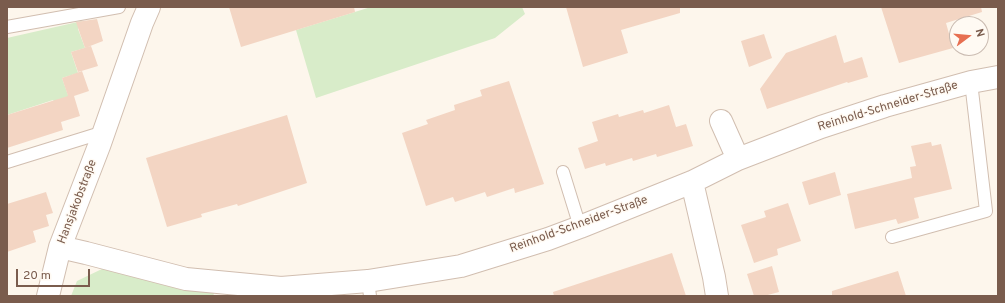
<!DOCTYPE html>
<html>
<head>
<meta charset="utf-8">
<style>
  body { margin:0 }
  #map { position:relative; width:1005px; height:303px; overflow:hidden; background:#fdf6ec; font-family:Overpass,sans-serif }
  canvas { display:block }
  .frame { position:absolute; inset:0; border:8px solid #7a5c4d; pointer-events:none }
  .north { position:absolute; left:949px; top:16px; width:40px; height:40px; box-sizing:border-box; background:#fffaf3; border:1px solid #cabbb1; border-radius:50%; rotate:74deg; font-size:11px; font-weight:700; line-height:16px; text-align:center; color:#7a5c4d }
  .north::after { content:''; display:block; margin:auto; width:14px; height:18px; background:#e76f51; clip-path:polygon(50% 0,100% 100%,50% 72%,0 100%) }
  .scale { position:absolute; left:16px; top:269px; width:74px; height:18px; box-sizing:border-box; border:2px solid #7a5c4d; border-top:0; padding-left:5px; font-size:12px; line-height:14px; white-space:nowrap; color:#7a5c4d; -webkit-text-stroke:3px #fffaf3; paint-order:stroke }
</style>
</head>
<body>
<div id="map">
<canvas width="1005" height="303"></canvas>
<div class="frame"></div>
<div class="north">N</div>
<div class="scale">20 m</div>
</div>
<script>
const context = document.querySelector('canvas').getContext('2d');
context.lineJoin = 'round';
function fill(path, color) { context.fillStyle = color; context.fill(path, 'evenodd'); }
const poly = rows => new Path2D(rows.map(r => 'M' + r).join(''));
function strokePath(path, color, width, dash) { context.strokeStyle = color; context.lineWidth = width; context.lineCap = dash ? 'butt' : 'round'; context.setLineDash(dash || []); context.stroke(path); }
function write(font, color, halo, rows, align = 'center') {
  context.font = font + ' Overpass,sans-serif'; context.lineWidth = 3; context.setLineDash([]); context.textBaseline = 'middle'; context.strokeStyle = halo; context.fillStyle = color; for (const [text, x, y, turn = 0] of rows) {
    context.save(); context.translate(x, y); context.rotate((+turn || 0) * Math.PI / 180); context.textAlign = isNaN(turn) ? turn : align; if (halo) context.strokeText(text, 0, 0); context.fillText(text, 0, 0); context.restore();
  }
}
fill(poly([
  [371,7,522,7,525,14,495,38,316,98,296,30],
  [82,21,78,29,85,48,71,52,78,73,62,78,69,98,55,103,53,100,7,115,7,38],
  [104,268,164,285,216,289,213,296,71,296,77,281]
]), '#d8ecc9');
fill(poly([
  [229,7,354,7,355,12,241,47],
  [566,7,680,7,680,13,621,30,628,53,583,67],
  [881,7,981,7,982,12,946,23,953,48,899,63],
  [97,19,103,41,85,48,76,22],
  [764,34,772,58,749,67,741,41],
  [836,35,844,63,862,57,868,77,848,83,847,82,767,109,760,89,786,53],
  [91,46,98,66,78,72,71,52],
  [82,71,89,91,74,96,80,116,61,122,63,130,7,148,7,115,68,96,62,78],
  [509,81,544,184,515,193,514,188,487,197,485,192,455,202,453,197,426,206,402,133,428,124,426,120,455,110,454,105,482,96,480,90],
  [669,105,676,127,686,124,693,146,657,157,656,154,633,161,632,158,606,166,605,163,585,169,578,148,598,141,592,122,618,114,619,117,643,110,644,113],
  [287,115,307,183,238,206,237,204,201,214,202,217,167,227,146,158],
  [931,142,932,146,941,144,952,189,914,198,919,218,898,224,896,219,855,229,847,194,912,178,910,167,916,166,911,146],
  [835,172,841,195,809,205,802,182],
  [46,192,53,213,46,215,49,226,33,231,36,242,7,252,7,204],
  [788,203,801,241,777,249,778,255,754,263,741,225,766,217,764,211],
  [672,253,686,296,554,296,553,292],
  [772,266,779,292,764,296,754,296,747,274],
  [898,271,906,296,832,296,832,291]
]), '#f3d5c3');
const service = poly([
  [7,27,119,7],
  [7,162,104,132],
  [563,172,580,227],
  [892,237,986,211,971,82],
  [368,281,370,296]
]);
const minor = poly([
  [721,121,738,159],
  [692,182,714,277,717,296],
  [60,247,86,253,186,279,281,288,368,281,461,266,548,239,580,227,692,182,738,159,821,127,885,106,971,82,998,77],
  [48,296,60,247,99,146,142,23,149,7]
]);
strokePath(service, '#d1beb0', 14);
strokePath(minor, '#d1beb0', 24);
strokePath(service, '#fff', 12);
strokePath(minor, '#fff', 22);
write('12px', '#7a5c4d', '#fffaf3', [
  ["Reinhold-Schneider-Straße",888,107,-17],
  ["Hansjakobstraße",78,202,-69],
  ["Reinhold-Schneider-Straße",579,225,-20]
]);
</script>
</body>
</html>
